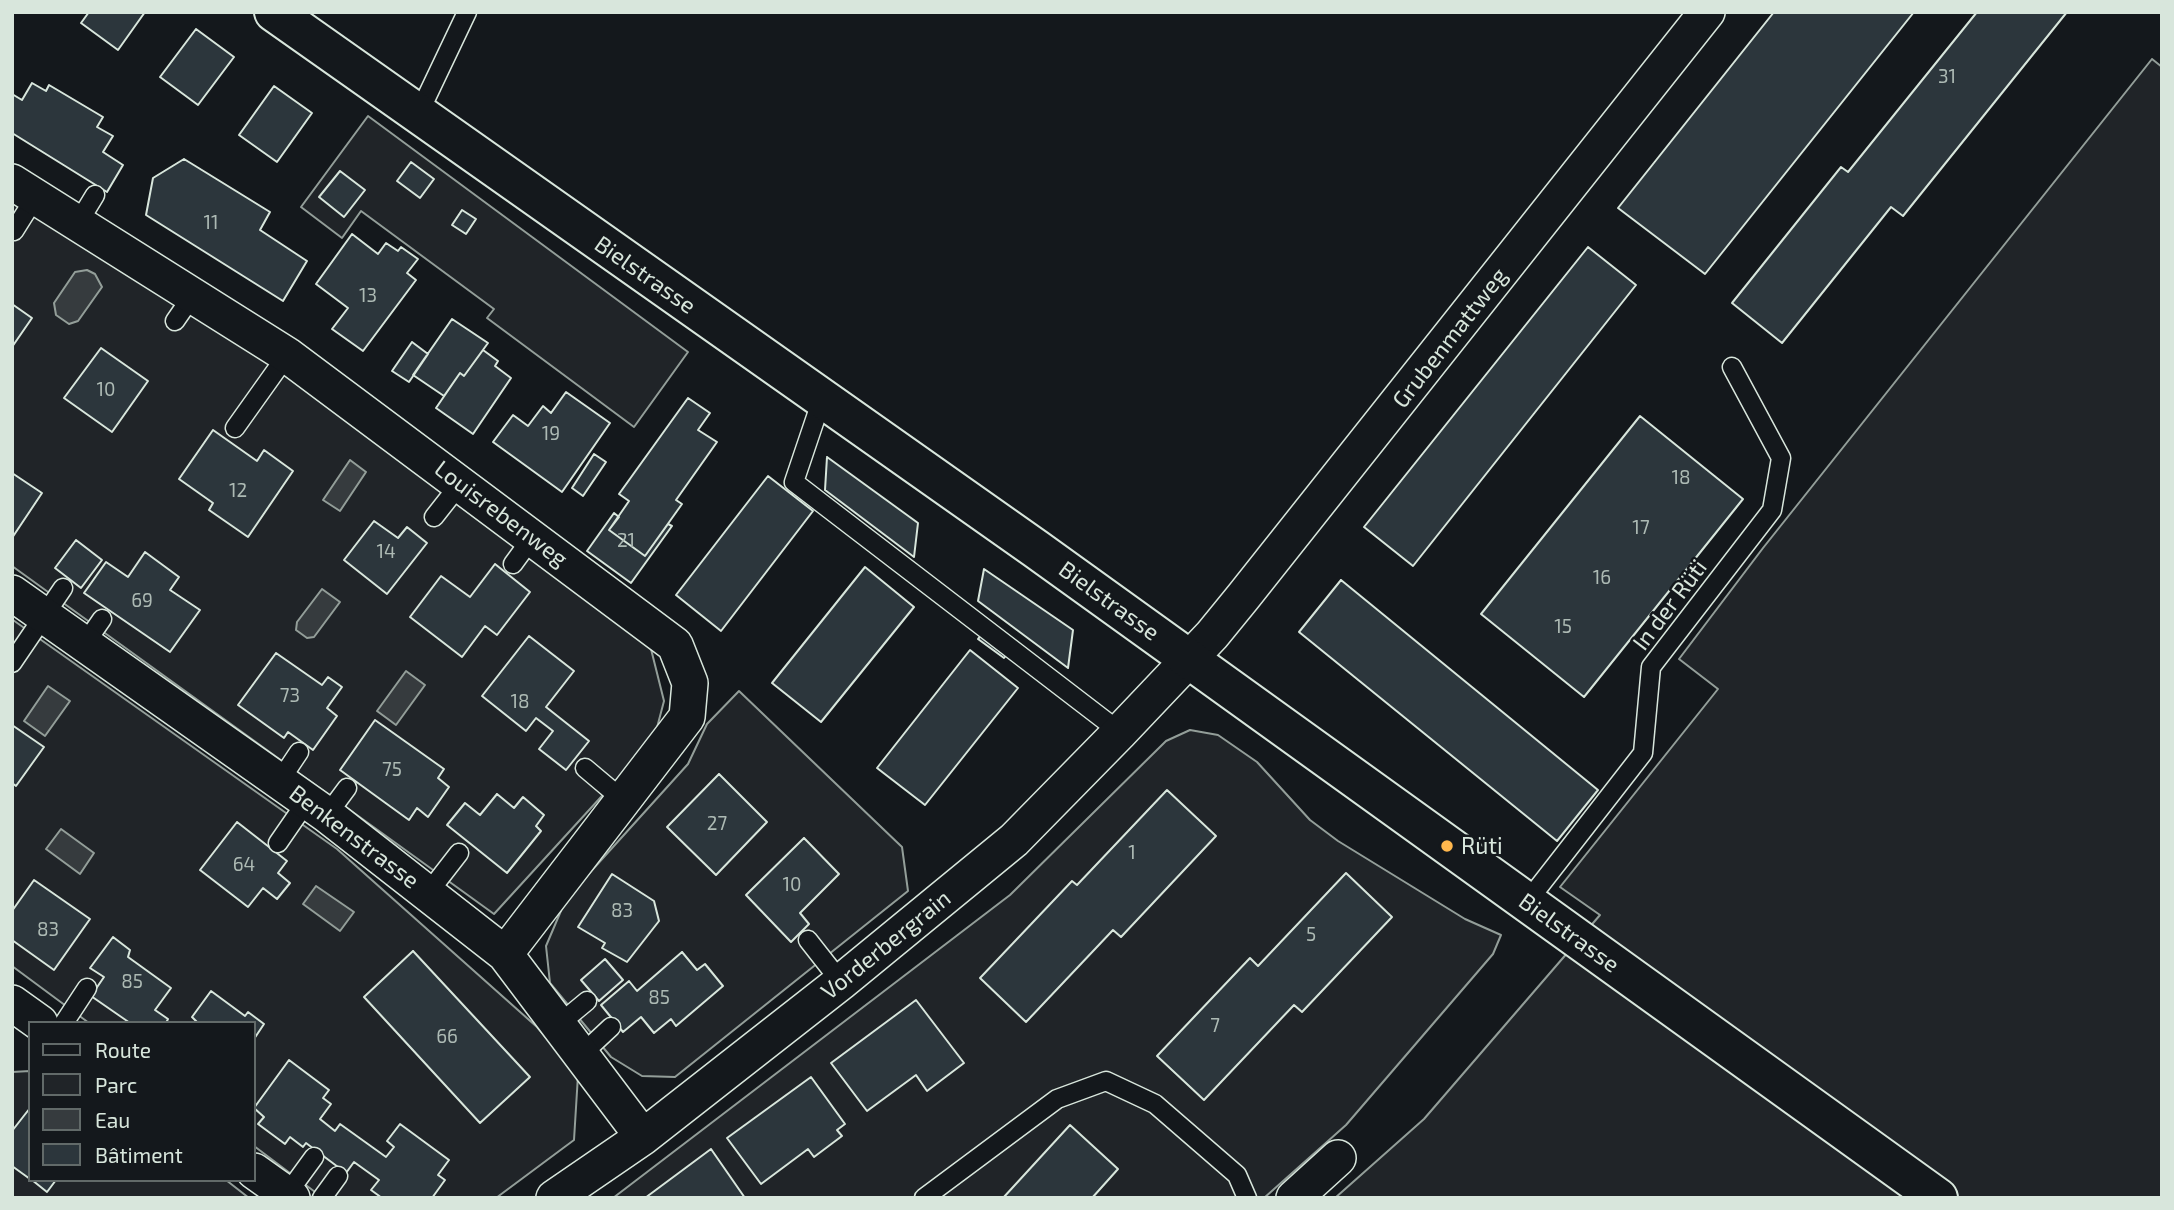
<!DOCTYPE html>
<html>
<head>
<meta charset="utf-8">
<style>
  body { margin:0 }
  #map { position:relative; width:2174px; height:1210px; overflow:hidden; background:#14181c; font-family:"Exo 2",sans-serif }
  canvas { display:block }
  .frame { position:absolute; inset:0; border:14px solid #d8e6dc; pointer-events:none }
  .legend { position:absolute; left:28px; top:1021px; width:228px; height:161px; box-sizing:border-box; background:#14181c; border:2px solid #626a69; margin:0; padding:9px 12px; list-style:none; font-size:21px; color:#d8e6dc }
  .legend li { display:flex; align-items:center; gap:14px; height:35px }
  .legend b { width:35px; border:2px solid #626a69 }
</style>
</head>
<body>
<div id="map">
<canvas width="2174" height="1210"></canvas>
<div class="frame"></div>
<ul class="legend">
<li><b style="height:9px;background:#14181c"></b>Route</li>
<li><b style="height:19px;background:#202428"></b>Parc</li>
<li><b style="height:19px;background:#363b3e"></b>Eau</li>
<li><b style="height:19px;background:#2c363c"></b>Bâtiment</li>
</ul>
</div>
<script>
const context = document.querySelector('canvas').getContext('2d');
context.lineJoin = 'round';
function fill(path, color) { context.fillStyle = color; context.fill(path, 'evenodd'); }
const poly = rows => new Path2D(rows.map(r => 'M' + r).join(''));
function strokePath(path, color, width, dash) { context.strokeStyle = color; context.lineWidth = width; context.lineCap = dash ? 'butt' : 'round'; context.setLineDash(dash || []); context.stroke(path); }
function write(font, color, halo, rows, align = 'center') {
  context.font = font + ' "Exo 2",sans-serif'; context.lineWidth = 5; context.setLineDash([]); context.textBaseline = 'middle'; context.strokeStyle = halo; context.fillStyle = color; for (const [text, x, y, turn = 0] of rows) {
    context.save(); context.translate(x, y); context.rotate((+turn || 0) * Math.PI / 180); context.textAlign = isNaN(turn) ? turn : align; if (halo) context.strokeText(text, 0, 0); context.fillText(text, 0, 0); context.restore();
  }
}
const green = poly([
  [2152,59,2162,67,2162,1198,1335,1198,1424,1119,1600,915,1560,887,1718,689,1679,659,1763,548,2152,59],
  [368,116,688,352,634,427,487,318,494,309,361,211,342,238,301,207,368,116],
  [12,197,250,346,648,637,664,701,654,739,494,914,12,566,12,197],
  [13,620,337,849,537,1027,578,1075,574,1140,496,1198,323,1198,254,1146,254,1023,89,1023,12,966,13,620],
  [739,691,902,847,908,891,675,1077,642,1076,611,1057,550,983,546,946,566,899,688,764,707,724,739,691],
  [1190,730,1218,735,1257,762,1310,820,1338,841,1465,919,1501,935,1493,954,1346,1125,1264,1198,613,1198,1010,895,1166,741,1190,730],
  [30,1071,30,1180,226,1180,249,1198,12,1198,12,1072,30,1071]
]);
fill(green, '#202428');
strokePath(green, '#939e99', 2);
const water = poly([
  [87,270,95,274,102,287,78,321,69,324,56,315,54,303,75,272,87,270],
  [350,460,366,472,340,511,323,500,350,460],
  [322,589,340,602,314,637,307,638,296,630,297,622,322,589],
  [406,671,425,685,396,725,377,711,406,671],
  [48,686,70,701,45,736,24,721,48,686],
  [61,829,94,853,80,874,46,849,61,829],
  [316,886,354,912,340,931,303,904,316,886]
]);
fill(water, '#363b3e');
strokePath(water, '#939e99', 2);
const building = poly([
  [89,12,145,12,118,50,81,23,89,12],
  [1774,12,1914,12,1705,274,1618,208,1774,12],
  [1977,12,2067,12,1903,216,1891,207,1782,343,1732,303,1841,167,1848,172,1977,12],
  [196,29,234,57,198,105,160,77,196,29],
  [32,83,46,91,49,85,103,117,97,127,113,136,103,152,123,165,107,192,12,133,12,94,22,100,32,83],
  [274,86,312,113,277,162,239,135,274,86],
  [184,159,270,212,260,230,307,261,283,301,146,215,153,178,184,159],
  [411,162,434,179,420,198,397,181,411,162],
  [340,171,365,190,344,217,319,197,340,171],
  [462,210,476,219,466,234,452,225,462,210],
  [352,234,378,254,386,243,398,251,401,247,418,259,407,273,416,280,363,351,332,329,348,308,316,284,352,234],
  [1588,247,1636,285,1413,566,1364,527,1588,247],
  [12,304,32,318,12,347,12,304],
  [452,319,488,343,464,376,460,373,444,396,413,375,452,319],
  [412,342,428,354,409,382,392,371,412,342],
  [101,348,148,381,112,432,64,398,101,348],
  [483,350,498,361,495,366,511,378,473,434,436,408,460,373,464,376,483,350],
  [566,392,610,423,562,492,493,442,513,415,528,426,543,406,551,413,566,392],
  [688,398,710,413,698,430,717,442,676,500,682,504,645,556,609,530,629,501,619,494,688,398],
  [1640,416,1743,499,1584,697,1481,614,1640,416],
  [213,430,257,461,264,450,293,471,248,537,209,510,213,503,179,479,213,430],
  [594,454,606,462,583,496,572,488,594,454],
  [827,457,918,523,914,557,825,490,827,457],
  [12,473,42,493,12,538,12,473],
  [768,476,813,511,721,631,676,595,768,476],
  [614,513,619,517,609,530,645,556,668,524,672,526,631,583,587,551,614,513],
  [374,521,398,538,407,527,427,543,387,594,344,560,374,521],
  [76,540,102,560,81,588,55,568,76,540],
  [145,552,179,577,170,590,200,610,170,652,84,593,106,562,128,577,145,552],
  [495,564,530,592,497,635,485,626,462,657,410,617,441,576,470,597,495,564],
  [865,567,914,607,821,722,772,683,865,567],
  [984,569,1073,630,1068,668,978,601,984,569],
  [1341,580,1598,790,1557,841,1299,632,1341,580],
  [983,633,1008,653,1004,658,978,639,983,633],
  [529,636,574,671,546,707,589,741,566,770,539,749,553,731,536,718,526,731,482,696,529,636],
  [970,650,1018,688,925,805,877,768,970,650],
  [276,653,322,685,328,677,342,687,327,708,337,716,313,750,288,732,284,738,238,705,276,653],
  [375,720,444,769,438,778,449,787,428,817,417,808,409,820,340,770,375,720],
  [12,725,44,747,16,786,12,783,12,725],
  [719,774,767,822,716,875,667,827,719,774],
  [1167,790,1216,836,1121,937,1113,930,1026,1022,980,978,1072,881,1077,885,1167,790],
  [497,794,514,808,523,797,544,815,536,826,541,831,507,873,447,825,465,803,480,815,497,794],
  [237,822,287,861,278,873,290,883,277,899,263,888,248,907,200,870,237,822],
  [804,838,839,874,800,913,809,924,791,942,746,895,804,838],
  [1346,873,1392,917,1302,1012,1294,1005,1204,1100,1157,1056,1250,958,1258,966,1346,873],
  [612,874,654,901,659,921,627,962,602,948,605,943,578,927,612,874],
  [34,880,90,919,54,970,12,940,12,911,34,880],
  [113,937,130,950,128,957,171,988,155,1010,168,1019,166,1023,130,1023,91,996,104,977,90,968,113,937],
  [413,951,530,1077,480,1123,364,997,413,951],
  [682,952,697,970,705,964,723,986,676,1026,671,1019,654,1033,641,1017,623,1032,601,1005,629,981,637,991,682,952],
  [605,959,623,980,599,1001,581,980,605,959],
  [211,991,245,1016,248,1012,264,1024,254,1039,254,1023,198,1023,192,1017,211,991],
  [916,1000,964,1063,927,1091,916,1075,867,1111,831,1063,916,1000],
  [289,1060,329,1090,323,1098,331,1104,320,1119,335,1131,340,1124,386,1157,394,1147,387,1141,400,1124,449,1160,438,1175,445,1180,432,1198,382,1198,371,1190,379,1180,354,1162,346,1173,306,1143,303,1147,290,1137,285,1144,258,1124,264,1117,254,1108,289,1060],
  [811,1077,845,1124,837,1130,842,1136,814,1157,808,1149,761,1184,727,1138,811,1077],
  [30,1108,30,1179,12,1166,12,1131,30,1108],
  [1070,1125,1118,1169,1092,1198,1003,1198,1070,1125],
  [711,1149,745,1198,645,1198,711,1149],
  [32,1180,56,1180,47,1192,32,1180]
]);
fill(building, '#2c363c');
strokePath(building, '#d8e6dc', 2);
const lane = poly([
  [418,115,467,12],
  [78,223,95,195],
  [14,231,36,196],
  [175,321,193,295],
  [822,399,794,482,1120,732],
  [235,428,287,355],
  [434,517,460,484],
  [513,564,532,538],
  [84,645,102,619],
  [12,663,63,588],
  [585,768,623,800],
  [279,782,299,752],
  [327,815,347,788],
  [278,843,307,801],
  [428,893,459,853],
  [1527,902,1643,753,1651,667,1772,510,1781,458,1732,367],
  [808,940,841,982],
  [64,1023,87,988],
  [558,1025,587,1001],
  [581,1055,611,1027],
  [287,1194,314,1157],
  [322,1198,338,1176],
  [924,1198,1057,1099,1106,1081,1155,1104,1237,1175,1247,1198]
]);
const street = poly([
  [12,182,287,355,675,645,690,683,687,717,505,954],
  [12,593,327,815,505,954,643,1137],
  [12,1003,40,1023],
  [254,1171,292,1198],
  [554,1198,643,1137,841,982,1014,840,1120,732,1212,635,1243,597,1707,12],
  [1294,1198,1338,1158]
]);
const secondary = poly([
  [274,12,1036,549,1938,1198]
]);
strokePath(lane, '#d8e6dc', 21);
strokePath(street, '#d8e6dc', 38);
strokePath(secondary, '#d8e6dc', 42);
strokePath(lane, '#14181c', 18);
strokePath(street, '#14181c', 35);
strokePath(secondary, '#14181c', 38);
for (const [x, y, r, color] of [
  [1447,846,7,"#ffb74d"]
]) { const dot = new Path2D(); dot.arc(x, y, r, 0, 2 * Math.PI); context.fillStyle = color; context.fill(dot); strokePath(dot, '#14181c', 2.5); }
write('19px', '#adbab4', null, [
  ["31",1947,77],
  ["11",211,223],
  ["13",368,296],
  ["10",106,390],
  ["19",551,434],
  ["18",1681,478],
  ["12",238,491],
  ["17",1641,528],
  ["21",626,541],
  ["14",386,552],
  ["16",1602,578],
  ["69",142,601],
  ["15",1563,627],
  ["73",290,696],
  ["18",520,702],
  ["75",392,770],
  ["27",717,824],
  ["1",1132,853],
  ["64",244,865],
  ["10",792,885],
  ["83",622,911],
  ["83",48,930],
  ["5",1311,935],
  ["85",132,982],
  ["85",659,998],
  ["7",1215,1026],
  ["66",447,1037]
]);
write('23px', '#d8e6dc', '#14181c', [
  ["Bielstrasse",645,275,35],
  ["Grubenmattweg",1450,338,-52],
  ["Louisrebenweg",501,514,37],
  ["Bielstrasse",1109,601,36],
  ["In der Rüti",1670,605,-53],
  ["Benkenstrasse",354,837,37],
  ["Bielstrasse",1569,933,36],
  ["Vorderbergrain",886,945,-39]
]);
write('23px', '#d8e6dc', '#14181c', [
  ["Rüti",1461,846]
], 'left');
</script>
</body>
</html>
